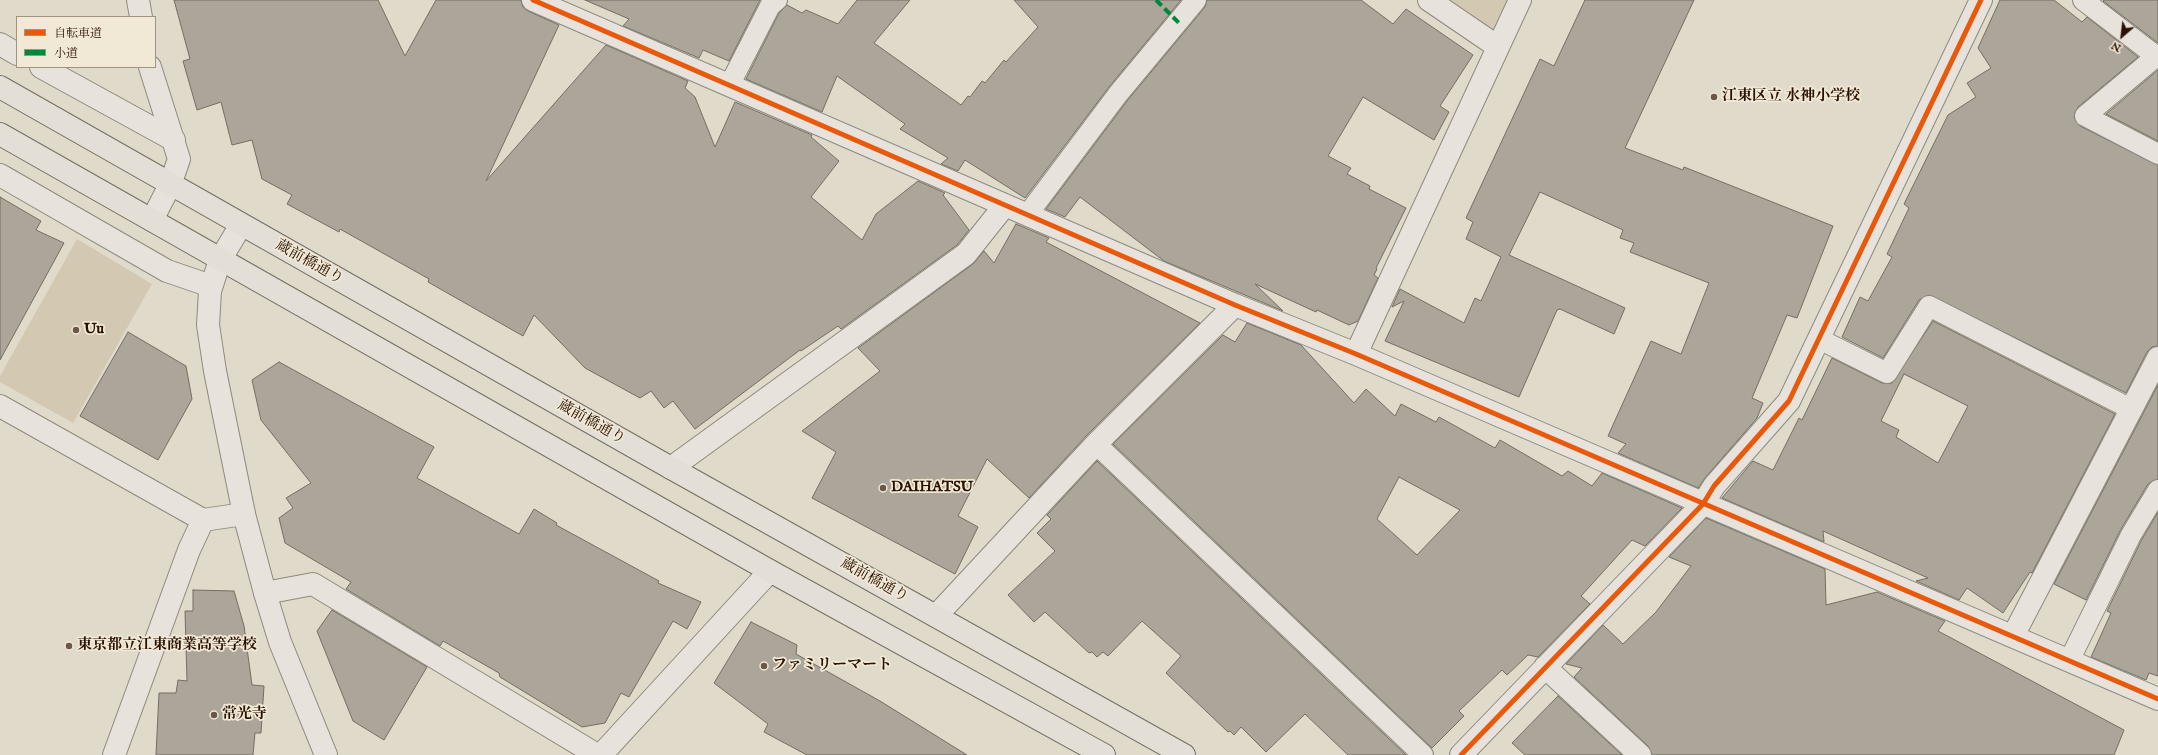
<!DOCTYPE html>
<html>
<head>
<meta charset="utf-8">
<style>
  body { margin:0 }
  #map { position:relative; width:2158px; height:755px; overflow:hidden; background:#e0daca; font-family:"IM FELL English","Noto Serif JP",serif }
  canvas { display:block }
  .legend { position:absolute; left:16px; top:16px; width:140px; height:52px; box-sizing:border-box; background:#f1e9d6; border:1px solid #a19380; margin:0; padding:5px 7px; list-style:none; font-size:12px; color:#2a1100 }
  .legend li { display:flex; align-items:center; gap:8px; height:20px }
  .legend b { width:20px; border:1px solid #a19380 }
  .north { position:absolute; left:2102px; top:16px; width:40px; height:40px; -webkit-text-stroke:3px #f1e9d6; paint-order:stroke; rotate:208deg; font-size:11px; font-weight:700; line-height:16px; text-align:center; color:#2a1100 }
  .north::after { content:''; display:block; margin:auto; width:14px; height:18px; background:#2a1100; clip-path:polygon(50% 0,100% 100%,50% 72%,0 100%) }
</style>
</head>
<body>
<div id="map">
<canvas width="2158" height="755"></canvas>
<ul class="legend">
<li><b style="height:5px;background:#e8590c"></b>自転車道</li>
<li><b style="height:5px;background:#00873e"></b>小道</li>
</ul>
<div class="north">N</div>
</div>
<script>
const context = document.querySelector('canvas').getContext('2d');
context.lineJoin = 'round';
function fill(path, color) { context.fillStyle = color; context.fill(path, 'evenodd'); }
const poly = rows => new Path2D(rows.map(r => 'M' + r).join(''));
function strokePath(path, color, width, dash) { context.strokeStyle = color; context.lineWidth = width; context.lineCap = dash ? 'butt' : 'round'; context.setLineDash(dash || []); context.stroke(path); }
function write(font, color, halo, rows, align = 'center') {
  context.font = font + ' "IM FELL English","Noto Serif JP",serif'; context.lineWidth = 3.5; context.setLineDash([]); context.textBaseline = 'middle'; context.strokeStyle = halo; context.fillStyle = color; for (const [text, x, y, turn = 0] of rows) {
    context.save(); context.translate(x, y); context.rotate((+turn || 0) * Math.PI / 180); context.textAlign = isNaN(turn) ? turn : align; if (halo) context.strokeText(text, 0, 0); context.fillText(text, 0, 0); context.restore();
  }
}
fill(poly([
  [1442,0,1517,0,1501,41],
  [77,239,152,284,73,423,0,382,0,376]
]), '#d3c8b2');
const building = poly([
  [174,0,378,0,405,56,436,0,521,0,523,7,528,11,559,25,486,181,606,45,688,81,685,88,695,97,715,147,735,102,812,135,811,137,839,161,811,197,862,240,876,214,918,181,945,193,943,195,969,230,957,245,841,329,838,326,801,351,800,350,695,429,673,401,664,408,651,391,640,398,585,368,534,315,523,336,428,282,429,279,340,229,339,232,287,204,292,195,262,179,252,140,232,145,221,102,197,110,183,61,190,59,174,0],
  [585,0,760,0,729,61,703,50,699,58,623,26,629,19,585,0],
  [857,0,910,0,874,43,961,105,968,96,970,97,982,81,985,83,1004,60,1006,62,1038,27,1014,0,1181,0,1109,87,1025,198,965,160,958,171,941,164,948,158,900,129,905,124,837,76,822,112,746,79,779,13,787,5,802,13,806,10,838,24,857,0],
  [1207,0,1361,0,1393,24,1406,9,1473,55,1440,106,1449,112,1434,140,1363,97,1328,156,1351,168,1347,174,1370,186,1369,189,1406,208,1376,268,1377,269,1374,275,1378,278,1358,321,1349,325,1317,310,1316,312,1255,284,1283,311,1164,261,1080,197,1065,217,1046,209,1127,101,1205,7,1207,0],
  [1585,0,1694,0,1625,148,1683,170,1684,167,1833,226,1797,318,1787,315,1752,398,1763,403,1757,418,1705,478,1698,488,1618,453,1626,444,1608,436,1651,341,1681,354,1709,283,1630,252,1634,243,1620,238,1623,230,1540,192,1509,255,1625,308,1614,334,1560,309,1557,310,1519,397,1385,341,1404,301,1392,307,1400,289,1464,323,1475,298,1481,301,1501,257,1466,239,1473,222,1466,218,1540,59,1554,66,1585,0],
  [2000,0,2054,0,2082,22,2087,17,2138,57,2078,107,2074,117,2080,126,2158,165,2158,346,2152,347,2147,352,2126,393,1929,295,1919,300,1883,358,1842,337,1860,297,1868,301,1892,257,1887,254,1909,208,1904,204,1948,115,1976,97,1967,83,1991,68,1978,48,2000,0],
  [2104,0,2158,0,2158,43,2103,1,2104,0],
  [2158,70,2158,141,2106,114,2158,70],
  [0,197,41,221,36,230,64,243,0,360,0,197],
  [1016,224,1049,238,1046,242,1200,323,1087,435,1029,498,987,459,958,516,978,527,955,574,812,498,836,452,802,431,880,371,858,348,973,264,984,251,994,263,1016,224],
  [1933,321,2115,414,2032,573,2030,572,2003,613,1967,588,1959,600,1916,581,1928,578,1823,531,1824,542,1722,498,1753,461,1773,470,1799,418,1802,420,1832,358,1882,383,1892,383,1933,321],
  [1904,374,1968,406,1938,463,1896,437,1899,430,1881,421,1904,374],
  [1247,323,1301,345,1354,403,1366,389,1395,416,1401,404,1436,422,1439,417,1495,448,1500,440,1562,476,1568,471,1592,486,1602,473,1682,508,1645,546,1632,540,1581,596,1590,604,1538,657,1528,655,1507,675,1502,670,1459,711,1464,716,1432,748,1113,444,1223,335,1235,342,1247,323],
  [1399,477,1460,510,1417,555,1377,519,1399,477],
  [128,332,186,366,192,399,158,460,80,416,128,332],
  [279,362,434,447,417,478,519,534,534,509,557,523,556,525,659,581,658,583,701,602,687,629,673,621,629,697,621,693,605,723,582,727,500,677,499,673,443,641,440,646,346,589,351,582,285,543,279,518,293,508,286,498,311,483,261,420,252,380,279,362],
  [2158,385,2158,479,2148,484,2121,529,2086,600,2054,584,2158,385],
  [1097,461,1406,755,1348,755,1305,714,1266,752,1241,727,1234,735,1230,731,1228,732,1166,673,1181,656,1142,621,1108,656,1103,652,1097,657,1092,652,1089,653,1045,612,1034,622,1008,595,1055,551,1037,533,1051,519,1047,515,1097,461],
  [2158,512,2158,676,2149,673,2146,680,2091,657,2111,613,2107,611,2141,541,2158,512],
  [1706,518,1825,569,1826,605,1877,592,1945,621,1938,631,2124,730,2114,755,1652,755,1648,746,1574,677,1582,668,1566,664,1603,625,1623,644,1656,612,1691,566,1669,557,1706,518],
  [193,590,234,591,244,626,252,685,264,686,261,733,255,733,253,755,156,755,159,693,176,693,178,680,187,681,185,611,193,611,193,590],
  [332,610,427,667,384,740,353,721,317,631,332,610],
  [751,622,797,645,796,654,880,701,967,755,807,755,764,732,768,724,714,683,751,622],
  [1558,696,1622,755,1525,755,1512,743,1558,696]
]);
fill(building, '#aba59a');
strokePath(building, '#746d63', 1);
const service = poly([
  [2083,0,2156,56],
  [2158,55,2085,116,2158,154],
  [730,84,770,6,777,0],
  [1028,214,1118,94,1196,0],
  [1819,339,1887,373,1929,306,2131,409],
  [1096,444,1423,755],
  [2069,661,2131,535,2158,490]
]);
const minor = poly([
  [138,0,141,17],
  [533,0,1235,305,1356,354,2158,699],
  [1429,0,1498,47],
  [0,44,17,54],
  [41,67,174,140],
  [150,67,179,159,170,185,152,220],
  [0,175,167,271,211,286],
  [1356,354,1520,0],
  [0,406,203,520,244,514],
  [671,468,966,254,1005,205],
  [265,593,313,584,597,755],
  [936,616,1096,444,1235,305],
  [2013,636,2158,358],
  [1545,667,1640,755],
  [114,755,189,550,203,520],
  [601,755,770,571],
  [1461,755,1703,504,1714,486,1789,401,1981,0]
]);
const tertiary = poly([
  [241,225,220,260,210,291,208,325,215,371,244,514,265,593,280,642,326,755]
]);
const primary = poly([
  [0,87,671,468,1184,755],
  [0,134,770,571,1104,755]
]);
strokePath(service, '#8f887d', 22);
strokePath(minor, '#8f887d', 24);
strokePath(tertiary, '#8f887d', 24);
strokePath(primary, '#746d63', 24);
strokePath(service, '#e7e3dc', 20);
strokePath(minor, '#e7e3dc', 22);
strokePath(tertiary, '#e7e3dc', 22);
strokePath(primary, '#e3dfd6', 22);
strokePath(poly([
  [1156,0,1179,23]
]), '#00873e', 4, [8, 4]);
strokePath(poly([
  [533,0,1235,305,1356,354,2158,699],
  [1461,755,1703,504,1714,486,1789,401,1981,0]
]), '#e8590c', 5);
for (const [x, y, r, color] of [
  [1714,97,4,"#6a5747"],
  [76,330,4,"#6a5747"],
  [883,488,4,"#6a5747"],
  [69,646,4,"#6a5747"],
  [764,666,4,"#6a5747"],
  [214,715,4,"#6a5747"]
]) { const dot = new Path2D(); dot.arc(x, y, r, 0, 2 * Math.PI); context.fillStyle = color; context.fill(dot); strokePath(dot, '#f1e9d6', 1.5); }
write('bold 15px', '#2a1100', '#f1e9d6', [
  ["江東区立 水神小学校",1722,97],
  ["Uu",84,330],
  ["DAIHATSU",891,488],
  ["東京都立江東商業高等学校",77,646],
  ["ファミリーマート",772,666],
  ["常光寺",222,715]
], 'left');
write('15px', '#2a1100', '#f1e9d6', [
  ["蔵前橋通り",309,263,29],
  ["蔵前橋通り",591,423,29],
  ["蔵前橋通り",874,581,29]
]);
</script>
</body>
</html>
